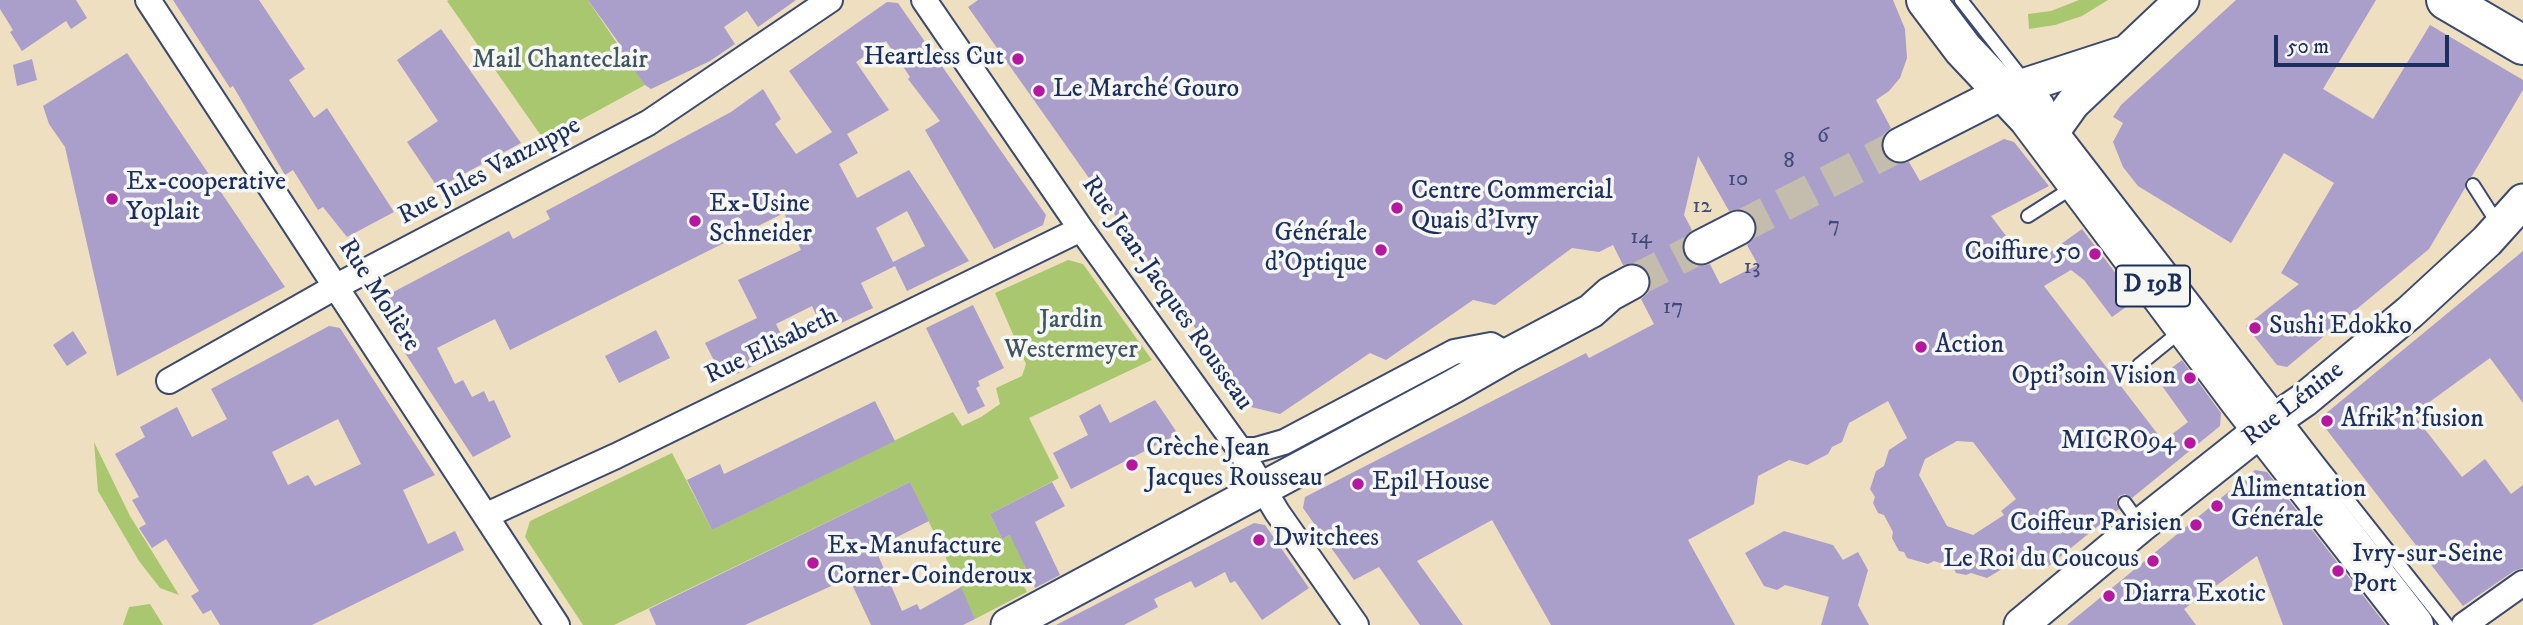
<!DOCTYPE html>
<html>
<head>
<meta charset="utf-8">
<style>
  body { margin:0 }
  #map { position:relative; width:2523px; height:625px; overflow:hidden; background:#eedfc1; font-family:"IM FELL DW Pica",serif }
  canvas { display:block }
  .scale { position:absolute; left:2274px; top:35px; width:175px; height:32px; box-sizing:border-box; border:4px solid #1b2f5e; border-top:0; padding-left:9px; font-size:21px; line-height:24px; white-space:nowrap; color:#1b2f5e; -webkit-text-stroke:5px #f6f6f2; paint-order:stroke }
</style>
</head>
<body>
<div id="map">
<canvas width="2523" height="625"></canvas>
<div class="scale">50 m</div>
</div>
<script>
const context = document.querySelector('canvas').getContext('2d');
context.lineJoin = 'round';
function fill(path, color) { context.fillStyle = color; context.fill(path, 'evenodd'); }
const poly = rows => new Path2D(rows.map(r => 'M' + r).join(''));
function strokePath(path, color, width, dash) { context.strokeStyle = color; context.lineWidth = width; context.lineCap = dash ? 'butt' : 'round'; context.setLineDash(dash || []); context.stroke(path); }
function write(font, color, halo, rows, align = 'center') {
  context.font = font + ' "IM FELL DW Pica",serif'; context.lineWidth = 7; context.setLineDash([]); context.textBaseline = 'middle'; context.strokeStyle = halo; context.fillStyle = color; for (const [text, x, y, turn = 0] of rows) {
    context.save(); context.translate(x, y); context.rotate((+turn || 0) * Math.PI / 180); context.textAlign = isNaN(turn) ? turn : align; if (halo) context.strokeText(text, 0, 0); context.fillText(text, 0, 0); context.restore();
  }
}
fill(poly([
  [449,0,588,0,645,85,544,140,447,1],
  [2079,0,2108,0,2082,16,2055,25,2029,29,2028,14,2051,11],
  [1068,260,1083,264,1152,360,1029,418,1059,478,990,514,1002,539,1014,533,1029,562,1024,565,1028,575,1020,579,1027,592,975,619,910,482,614,625,583,625,525,537,530,521,672,453,712,530,953,412,962,426,981,417,1000,404,996,388,1022,376,1026,364,995,293],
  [94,442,130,516,179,595,160,588,139,561,98,491],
  [150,604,163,625,123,625,129,607]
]), '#a9c76e');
fill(poly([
  [0,0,76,0,87,18,71,29,66,21,22,51,10,32,13,30,0,9],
  [173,0,259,0,305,69,289,80,314,118,327,108,394,212,347,237,323,207,318,210,293,170,285,175,233,86,230,88],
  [588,0,796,0,758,27,747,11,724,27,735,44,710,61,651,89,645,85,618,48,621,46],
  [978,0,1893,0,1905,29,1907,58,1900,78,1889,91,1876,100,1891,128,1884,134,1881,143,1883,154,1889,161,1898,164,1909,162,1920,181,2004,139,2014,142,2049,186,1991,216,2022,257,2036,262,2082,229,2136,300,2112,317,2084,280,2071,270,2044,286,2163,441,2188,422,2157,379,2182,360,2221,413,2220,426,2132,498,2125,494,2119,496,2116,503,2119,509,2045,569,2032,551,1987,578,1971,573,1966,575,1956,573,1953,567,1934,561,1928,564,1907,558,1904,552,1899,551,1892,538,1893,532,1884,515,1878,513,1873,503,1875,497,1870,489,1876,471,1884,466,1889,450,1907,438,1888,401,1849,423,1842,442,1832,447,1828,454,1807,465,1789,460,1758,476,1754,504,1688,540,1735,625,1551,625,1492,520,1417,561,1463,625,1420,625,1379,567,1354,580,1303,508,1305,497,1586,353,1589,358,1654,324,1641,299,1648,293,1651,283,1648,272,1641,265,1632,263,1623,265,1613,245,1599,252,1572,248,1495,305,1473,300,1386,360,1370,353,1280,414,1251,407,968,7],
  [1698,156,1729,211,1738,209,1748,212,1755,219,1757,228,1754,238,1747,245,1758,265,1720,284,1710,264,1701,266,1691,263,1684,256,1682,247,1685,237,1692,230,1684,215],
  [1957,441,1973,442,2016,499,2001,511,2004,515,1973,535,1947,526,1919,475,1925,459],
  [2236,0,2376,0,2323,89,2373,119,2430,25,2523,80,2523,90,2472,176,2466,180,2465,188,2429,249,2287,367,2277,365,2246,326,2299,284,2281,273,2334,183,2284,153,2231,243,2138,186,2123,167,2113,142,2123,123,2113,117,2121,105],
  [887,2,898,3,1024,184,1046,215,1043,225,994,249,925,130,940,121,908,79,910,77,886,41,856,62,889,110,847,134,858,153,839,164,857,198,909,170,969,261,907,291,895,266,861,283,873,308,837,325,833,319,824,323,822,317,818,319,812,306,776,324,782,336,749,352,755,365,724,380,705,343,757,318,738,280,801,250,784,213,510,350,495,319,437,348,455,384,463,380,472,397,484,391,489,402,494,400,511,437,473,457,377,310,380,299,509,231,513,239,550,219,546,211,731,112,763,89,781,119,775,124,796,154,832,132,789,71],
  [907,211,925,246,893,262,876,228],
  [441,29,521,143,438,188,407,142,438,121,397,60],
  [127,53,285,287,117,376,65,147,49,124,43,106],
  [32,59,37,80,17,86,13,65],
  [2523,251,2523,403,2490,358,2413,414,2462,477,2485,459,2511,494,2523,485,2523,568,2514,571,2463,606,2323,425,2324,415],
  [973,305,1004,368,978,381,980,386,976,388,985,406,968,414,926,328],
  [329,326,340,328,435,475,403,490,428,544,455,531,464,550,312,625,220,625,211,610,203,614,191,596,199,591,166,539,152,548,139,528,146,524,132,500,139,497,115,454,145,437,140,427,177,407,192,437,227,419,211,389],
  [338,419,361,464,315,486,308,475,288,485,272,452],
  [656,330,670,358,619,383,605,356],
  [73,331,87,353,67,366,53,345],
  [1155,400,1178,434,1071,489,1053,453,1088,435,1079,416,1100,404,1110,423],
  [875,401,895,441,712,530,687,480,720,464,724,474],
  [2255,470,2267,472,2386,625,2283,625,2257,556,2184,609,2196,625,2067,625],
  [910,482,929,521,875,548,902,611,917,604,920,610,961,587,975,619,963,625,871,625,849,578,745,625,656,625,649,609],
  [1052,482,1065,506,1035,522,1060,575,1035,588,1010,535,1002,539,990,514],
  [1254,523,1265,525,1309,588,1262,620,1235,581,1230,583,1225,572,1195,588,1191,581,1154,599,1158,607,1124,625,1056,625],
  [1784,531,1833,545,1843,560,1858,552,1868,570,1858,605,1869,625,1821,625,1829,597,1785,585,1777,590,1764,586,1745,553]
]), '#aa9ecb');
strokePath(poly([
  [1738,228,1900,145],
  [1632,282,1701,247]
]), '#c4bcad', 33, [33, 17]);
const service = poly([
  [1961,0,2026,83],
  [2058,125,2318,462,2447,625],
  [2473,185,2498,224],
  [2028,216,2075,186],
  [2139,365,2182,330],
  [2125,503,2141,525]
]);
const minor = poly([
  [148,0,557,625],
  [924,0,1081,229,1240,450,1277,512,1356,625],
  [2028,86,2042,105],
  [169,381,337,286,648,123,830,0],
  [1240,450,1256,450,1284,442,1454,352,1491,345,1508,355],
  [487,515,616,456,1081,229],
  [2464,625,2523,583]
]);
const secondary = poly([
  [2045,142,2073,103,2182,0],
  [1900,145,2004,92,2127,52],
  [1701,247,1738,228],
  [1008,625,1454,386,1508,355,1591,311,1610,294,1632,282],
  [2021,625,2141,525,2262,429,2304,400,2410,312,2487,241,2523,201]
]);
const primary = poly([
  [1926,0,1963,49,2028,118,2239,400,2414,625],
  [2446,0,2523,45]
]);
strokePath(service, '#3b496d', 16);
strokePath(minor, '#3b496d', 28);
strokePath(secondary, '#3b496d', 37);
strokePath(primary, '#3b496d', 42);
strokePath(service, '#fff', 12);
strokePath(minor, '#fff', 24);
strokePath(secondary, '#fff', 33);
strokePath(primary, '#fff', 38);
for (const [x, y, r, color] of [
  [1018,59,7,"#b5179e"],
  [1039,91,7,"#b5179e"],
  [112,199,7,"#b5179e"],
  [1397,208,7,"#b5179e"],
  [695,221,7,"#b5179e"],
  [1381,250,7,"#b5179e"],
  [2095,254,7,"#b5179e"],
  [2255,328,7,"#b5179e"],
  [1921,347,7,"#b5179e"],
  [2190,378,7,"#b5179e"],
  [2327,421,7,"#b5179e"],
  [2190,443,7,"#b5179e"],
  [1132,465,7,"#b5179e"],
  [1358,484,7,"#b5179e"],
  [2217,506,7,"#b5179e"],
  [2196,525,7,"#b5179e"],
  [1259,540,7,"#b5179e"],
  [2153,561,7,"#b5179e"],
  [813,563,7,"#b5179e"],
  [2338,571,7,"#b5179e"],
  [2109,596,7,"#b5179e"]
]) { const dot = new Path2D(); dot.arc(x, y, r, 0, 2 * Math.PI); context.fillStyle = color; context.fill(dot); strokePath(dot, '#f6f6f2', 2.5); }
write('23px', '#3f4b79', null, [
  ["6",1823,137],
  ["8",1789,162],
  ["10",1738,180],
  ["12",1702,207],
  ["7",1834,226],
  ["14",1641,238],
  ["13",1752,268],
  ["17",1673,308]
]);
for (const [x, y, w] of [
  [2153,286,74]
]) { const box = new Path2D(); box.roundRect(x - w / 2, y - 20.5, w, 41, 5); context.fillStyle = '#f6f6f2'; context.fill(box); strokePath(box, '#1b2f5e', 2); }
write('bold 24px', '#1b2f5e', null, [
  ["D 19B",2153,286]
]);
write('26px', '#1b2f5e', '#f6f6f2', [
  ["Heartless Cut",1004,59,"right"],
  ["Le Marché Gouro",1053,91],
  ["Ex-cooperative",126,184],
  ["Yoplait",126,214],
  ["Centre Commercial",1411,193],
  ["Quais d'Ivry",1411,223],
  ["Ex-Usine",709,206],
  ["Schneider",709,236],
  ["Générale",1367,235,"right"],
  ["d'Optique",1367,265,"right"],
  ["Coiffure 50",2081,254,"right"],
  ["Sushi Edokko",2269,328],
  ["Action",1935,347],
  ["Opti'soin Vision",2176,378,"right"],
  ["Afrik'n'fusion",2341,421],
  ["MICRO94",2176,443,"right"],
  ["Crèche Jean",1146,450],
  ["Jacques Rousseau",1146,480],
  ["Epil House",1372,484],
  ["Alimentation",2231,491],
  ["Générale",2231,521],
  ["Coiffeur Parisien",2182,525,"right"],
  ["Dwitchees",1273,540],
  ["Ex-Manufacture",827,548],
  ["Corner-Coinderoux",827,578],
  ["Ivry-sur-Seine",2352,556],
  ["Port",2352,586],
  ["Le Roi du Coucous",2139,561,"right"],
  ["Diarra Exotic",2123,596]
], 'left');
write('26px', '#3e5562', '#f6f6f2', [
  ["Mail Chanteclair",560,62],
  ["Jardin",1071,322],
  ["Westermeyer",1071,352]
]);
write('26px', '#1b2f5e', '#f6f6f2', [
  ["Rue Jules Vanzuppe",490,172,-28],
  ["Rue Jean-Jacques Rousseau",1166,294,55],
  ["Rue Molière",378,296,57],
  ["Rue Elisabeth",772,347,-26],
  ["Rue Lénine",2294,405,-38]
]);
</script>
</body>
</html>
